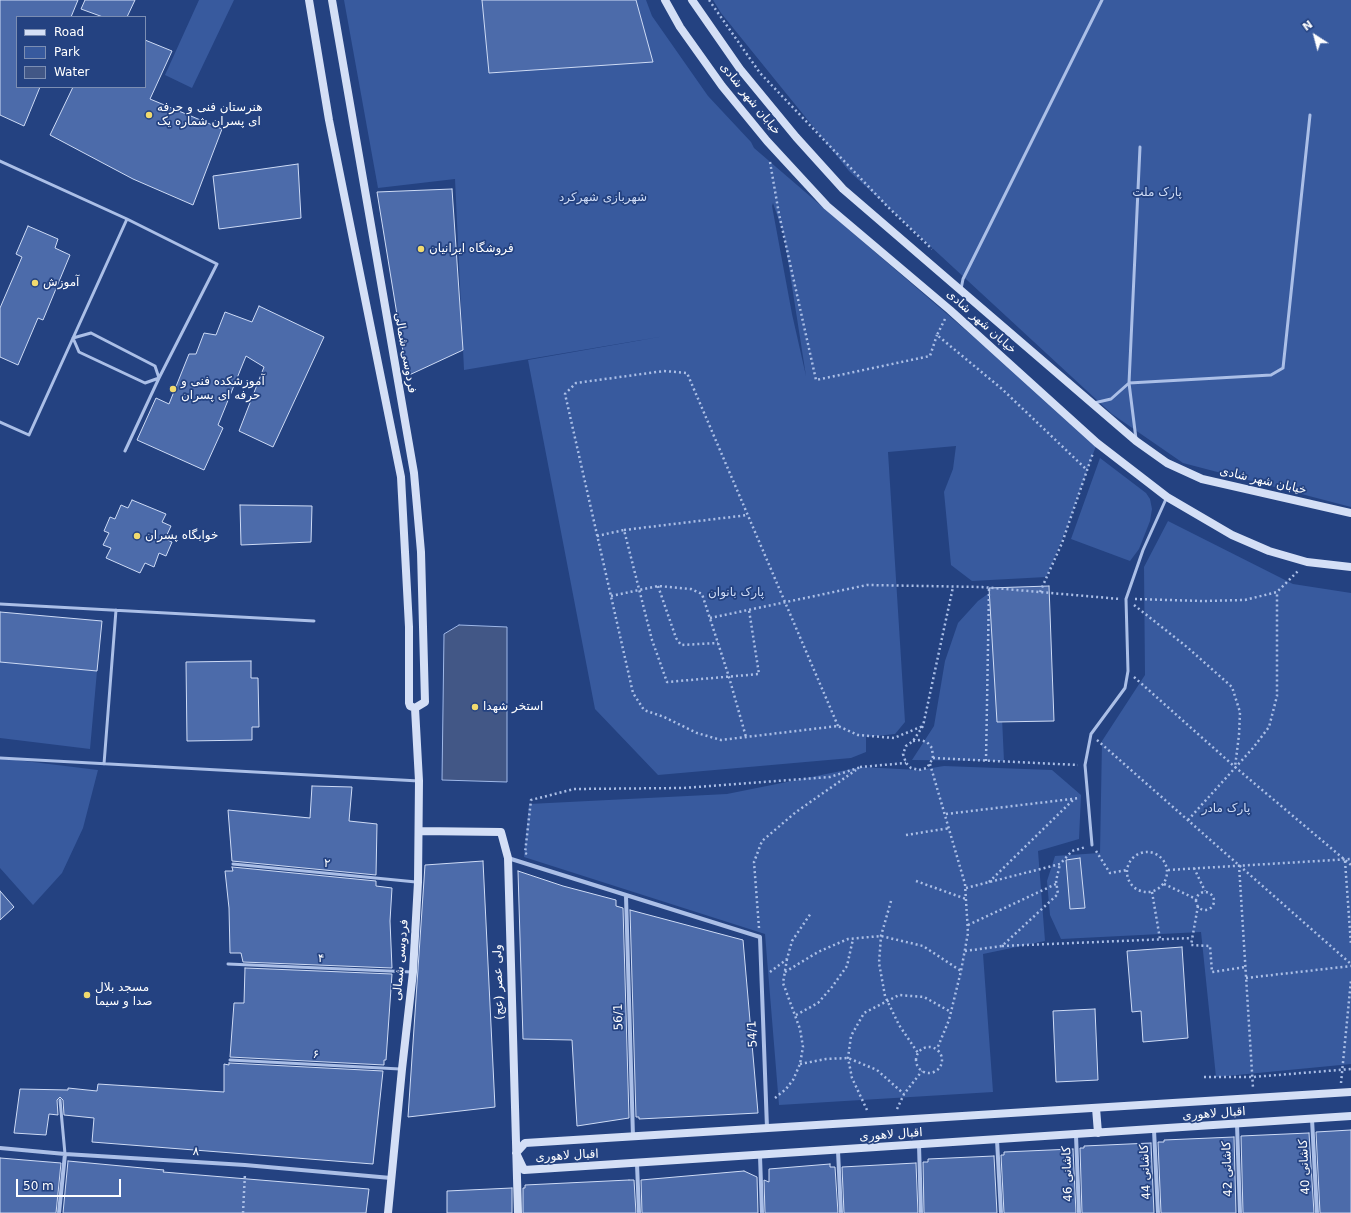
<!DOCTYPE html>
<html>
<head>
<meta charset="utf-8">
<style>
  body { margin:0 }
  #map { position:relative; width:1351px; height:1213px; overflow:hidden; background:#244281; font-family:"DejaVu Sans",sans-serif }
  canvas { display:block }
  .legend { position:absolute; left:16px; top:16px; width:130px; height:72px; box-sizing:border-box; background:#244281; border:1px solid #7c8eb3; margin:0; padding:5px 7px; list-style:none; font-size:12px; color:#fff }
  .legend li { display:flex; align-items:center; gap:8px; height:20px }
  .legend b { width:20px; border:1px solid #7c8eb3 }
  .north { position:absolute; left:1295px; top:16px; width:40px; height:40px; -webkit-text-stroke:3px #244281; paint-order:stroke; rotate:324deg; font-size:11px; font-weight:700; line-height:16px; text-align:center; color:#fff }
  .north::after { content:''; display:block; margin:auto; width:14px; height:18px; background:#fff; clip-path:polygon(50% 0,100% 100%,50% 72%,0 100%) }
  .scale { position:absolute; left:16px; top:1179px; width:105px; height:18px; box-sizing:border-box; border:2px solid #fff; border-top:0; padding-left:5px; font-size:12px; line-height:14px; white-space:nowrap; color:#fff; -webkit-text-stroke:3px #244281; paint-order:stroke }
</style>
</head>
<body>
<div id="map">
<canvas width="1351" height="1213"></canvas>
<ul class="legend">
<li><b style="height:5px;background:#d4dff6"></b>Road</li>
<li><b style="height:11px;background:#385a9e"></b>Park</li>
<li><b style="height:11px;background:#425786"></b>Water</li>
</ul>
<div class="north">N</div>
<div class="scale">50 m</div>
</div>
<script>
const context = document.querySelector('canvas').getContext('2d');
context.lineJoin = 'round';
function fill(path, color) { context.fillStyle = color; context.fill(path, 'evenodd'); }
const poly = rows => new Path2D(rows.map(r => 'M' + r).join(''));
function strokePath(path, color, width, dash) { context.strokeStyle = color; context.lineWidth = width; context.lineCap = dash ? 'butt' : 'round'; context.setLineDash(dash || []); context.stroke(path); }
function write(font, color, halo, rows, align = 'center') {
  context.font = font + ' "DejaVu Sans",Cairo,sans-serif'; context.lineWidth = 3.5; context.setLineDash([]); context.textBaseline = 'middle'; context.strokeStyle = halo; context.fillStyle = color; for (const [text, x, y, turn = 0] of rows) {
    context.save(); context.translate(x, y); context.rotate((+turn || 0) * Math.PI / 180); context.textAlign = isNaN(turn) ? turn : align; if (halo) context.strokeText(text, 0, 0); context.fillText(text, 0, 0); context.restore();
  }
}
fill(poly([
  [199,0,234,0,192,88,165,75],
  [344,0,646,0,652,16,708,96,751,142,754,148,1097,443,1066,530,1046,577,972,581,951,565,944,492,953,469,956,446,888,452,905,722,895,734,866,737,866,752,851,758,658,775,595,709,528,360,665,336,464,370,455,179,378,188],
  [773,203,784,235,806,376,792,314,772,206],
  [713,0,1351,0,1351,507,1183,463,1112,414,849,171,721,13],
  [1100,458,1146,493,1150,499,1152,509,1150,521,1139,549,1130,561,1071,539],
  [1168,521,1293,584,1351,593,1351,1064,1216,1077,1201,932,1061,939,1050,915,1047,881,1055,856,1100,853,1102,741,1145,675,1144,567],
  [996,588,1004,761,912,760,934,726,945,661,958,623,978,601],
  [0,662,97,671,90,749,0,738],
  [0,758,98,770,83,828,62,873,33,905,0,868],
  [944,766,1052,770,1081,795,1079,839,1038,851,1045,941,983,954,993,1092,779,1105,765,934,524,857,529,804,727,794,861,767,919,770]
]), '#385a9e');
const water = poly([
  [459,625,507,627,507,782,442,780,444,634,459,625]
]);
fill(water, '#425786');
strokePath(water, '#9fb8e8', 1);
const building = poly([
  [0,0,78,0,71,17,17,17,17,87,40,87,24,126,0,115,0,0],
  [85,0,135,0,127,17,103,17,81,9,85,0],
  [482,0,636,0,653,62,489,73,482,0],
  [145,40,172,51,150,99,222,129,193,205,133,179,50,135,73,87,145,87,145,40],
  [298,164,301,218,219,229,213,176,298,164],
  [452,189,463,350,407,376,377,192,452,189],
  [28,226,58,239,55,248,70,255,43,320,38,318,18,365,0,357,0,308,22,257,16,254,28,226],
  [259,306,324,337,273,447,239,431,264,367,246,356,218,425,223,428,204,470,137,440,156,398,169,404,189,354,196,354,204,333,216,335,225,312,252,322,259,306],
  [132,500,166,514,162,522,171,526,165,539,172,542,166,556,159,553,154,567,145,563,140,573,106,558,111,548,103,545,109,533,104,531,110,517,115,519,121,505,128,508,132,500],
  [240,505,312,506,311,542,241,545,240,505],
  [1049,586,1054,721,997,722,989,588,1049,586],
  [0,612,102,621,97,671,0,662,0,612],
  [251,661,251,678,258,678,259,727,252,727,252,740,187,741,186,662,251,661],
  [312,786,352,787,349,821,377,824,376,875,232,861,228,810,310,818,312,786],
  [1080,858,1085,908,1070,909,1066,860,1080,858],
  [483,861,495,1107,408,1117,425,865,483,861],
  [232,867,376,881,376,886,392,888,390,921,392,968,243,962,241,953,230,953,229,908,225,871,233,871,232,867],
  [518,871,563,886,616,900,616,906,623,908,629,1118,577,1126,572,1040,523,1039,518,871],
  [0,891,14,907,0,920,0,891],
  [630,910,743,940,758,1113,639,1119,639,1117,636,1117,630,910],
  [1182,947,1188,1038,1143,1042,1141,1011,1132,1012,1127,951,1182,947],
  [245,968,392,974,386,1060,384,1060,384,1065,230,1057,234,1003,244,1003,245,968],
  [1095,1009,1098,1080,1056,1082,1053,1011,1095,1009],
  [229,1063,383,1071,373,1164,92,1142,94,1118,64,1115,63,1100,60,1097,57,1100,58,1115,49,1114,46,1135,14,1133,20,1089,68,1090,68,1088,97,1091,98,1084,224,1092,224,1064,229,1065,229,1063],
  [1351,1130,1351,1213,1320,1213,1316,1132,1351,1130],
  [1309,1133,1314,1213,1243,1213,1241,1136,1309,1133],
  [1234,1137,1236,1213,1161,1213,1158,1142,1164,1142,1164,1140,1234,1137],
  [1151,1143,1154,1213,1082,1213,1080,1148,1084,1148,1084,1146,1151,1143],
  [1073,1149,1076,1213,1004,1213,1001,1155,1004,1155,1004,1152,1073,1149],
  [994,1156,997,1213,924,1213,923,1162,928,1162,928,1159,994,1156],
  [0,1158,61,1163,56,1213,0,1213,0,1158],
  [68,1161,164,1170,163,1172,369,1189,366,1213,63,1213,68,1161],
  [916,1163,918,1213,844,1213,842,1167,916,1163],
  [830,1164,830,1167,835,1167,838,1213,765,1213,764,1180,769,1182,769,1169,830,1164],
  [744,1171,757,1177,758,1213,642,1213,641,1180,744,1171],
  [629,1180,634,1180,636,1213,523,1213,523,1188,525,1188,525,1185,629,1180],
  [512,1188,512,1213,447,1213,447,1191,512,1188]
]);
fill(building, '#4c6baa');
strokePath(building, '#cedbf5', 1);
strokePath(poly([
  [709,0,760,73,888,207,932,249],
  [770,162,779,214,816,380,930,356,937,335],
  [945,319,937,335,1002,389,1087,470],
  [624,530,748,515],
  [597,536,624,530,652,640,667,682,759,674,749,610],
  [658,586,676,638,681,645,718,643],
  [1040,592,1062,543,1093,453],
  [611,596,658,586,691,589,702,594,729,677,746,737],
  [1135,599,1203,601,1245,600,1277,592,1299,570],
  [1134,605,1187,647,1232,687,1240,712,1239,735,1235,767],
  [710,618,867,585,982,587,1120,599],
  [1134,677,1235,767,1351,865],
  [838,726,687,373,664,371,576,383,565,394,633,693,644,710,664,717,697,733,721,740,838,726,858,735,894,738,923,726],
  [1097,740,1351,964],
  [913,741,920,740,927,742,932,748,933,758,927,768,919,770,911,768,906,763,903,754,906,746,913,741,923,726,953,587],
  [933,758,1078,765],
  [986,761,989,588],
  [930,764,965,884,968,933,961,971,949,1020,937,1049],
  [860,767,906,763],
  [946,814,1080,798],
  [1188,820,1253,748,1269,727,1277,696,1277,592],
  [906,835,950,828],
  [1096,851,1110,873,1127,870],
  '1127 872a20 20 0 1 1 40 0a20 20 0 1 1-40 0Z',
  [527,854,525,853,531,800,574,789,683,788,830,777,861,767],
  [1345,861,1351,945],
  [1239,865,1253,1088],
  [1194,868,1205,891],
  [1168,870,1351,859],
  [916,881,966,899],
  [989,882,1074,799],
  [1164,884,1196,899],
  [966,888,1060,864,1072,851,1086,847],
  [1152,892,1160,939],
  '1196 901a9 9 0 1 1 18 0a9 9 0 1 1-18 0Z',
  [891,901,881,936,879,963,885,996,899,1025,918,1053],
  [1198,906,1191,945,1210,946,1212,972,1246,967],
  [968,925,1056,884],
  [759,928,754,862,762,841,796,812,856,770],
  [1002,946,1192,938],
  [965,951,1002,946,1058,894,1056,881,1060,864],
  [770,972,787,959,792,941,811,913],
  [785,972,818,952,848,939,881,936,923,946,961,971],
  [1246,978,1351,966],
  [796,1015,818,1003,832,987,847,966,853,939],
  '916 1060a13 13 0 1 1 26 0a13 13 0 1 1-26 0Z',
  [800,1064,826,1059,848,1058,877,1070,904,1094],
  [1204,1077,1253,1077,1351,1069],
  [1341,1083,1351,980],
  [775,1098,786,1089,793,1080,800,1064,803,1047,800,1029,783,983,787,959],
  [897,1109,904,1094,922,1071],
  [867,1110,852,1078,848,1058,851,1036,864,1013,899,995,924,997,951,1012],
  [243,1213,245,1173]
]), '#abbfe7', 2.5, [2, 3]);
strokePath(poly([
  [0,161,127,219,217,264,159,378,125,451],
  [961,289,963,279,1102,0],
  [91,333,155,366,159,378,145,383,79,352,73,338,91,333],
  [1094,403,1111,399,1129,383,1271,375,1283,368,1310,115],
  [0,422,29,435,127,219],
  [1136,439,1129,383,1140,147],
  [0,604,314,621],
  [0,758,419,781],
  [104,764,116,610],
  [1092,845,1085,765,1091,734,1125,688,1128,671,1126,599,1143,550,1166,499],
  [233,864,416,882],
  [228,964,412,972],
  [230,1060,400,1069],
  [60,1100,65,1154]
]), '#abbfe7', 3);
strokePath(poly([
  [508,858,760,937,767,1128],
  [626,896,633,1137],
  [1312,1119,1317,1213],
  [1237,1124,1240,1213],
  [1154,1130,1158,1213],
  [1076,1135,1079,1213],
  [997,1140,1001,1213],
  [919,1145,921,1213],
  [0,1148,65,1154,245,1165,391,1178],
  [838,1151,841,1213],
  [760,1156,762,1213],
  [637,1164,639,1213],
  [59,1213,65,1154]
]), '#abbfe7', 4);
strokePath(poly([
  [309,0,329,120,401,477,409,627,409,703,410,706,415,708,425,702,421,552,414,473,332,0],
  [665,0,680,27,722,86,767,141,827,206,950,310,1097,443,1167,497,1232,535,1269,551,1307,562,1351,567],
  [692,0,740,69,796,137,843,189,1136,441,1167,463,1202,479,1351,513],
  [419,831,501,832,508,858,518,1213],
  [1351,1092,525,1143,516,1153,524,1170,1351,1116],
  [1096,1108,1098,1133],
  [388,1213,402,1069,413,972,418,882,419,781,415,708]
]), '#d4dff6', 8);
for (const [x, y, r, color] of [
  [149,115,4,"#f1da6e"],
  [421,249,4,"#f1da6e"],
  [35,283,4,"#f1da6e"],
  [173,389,4,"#f1da6e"],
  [137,536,4,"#f1da6e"],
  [475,707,4,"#f1da6e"],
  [87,995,4,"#f1da6e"]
]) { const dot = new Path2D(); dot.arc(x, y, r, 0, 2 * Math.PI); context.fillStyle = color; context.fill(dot); strokePath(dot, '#244281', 1.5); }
write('12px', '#fff', '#244281', [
  ["خیابان شهر شادی",750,99,51],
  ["خیابان شهر شادی",981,322,42],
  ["فردوسی شمالی",405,353,80],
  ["خیابان شهر شادی",1263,481,13],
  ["۲",327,864,6],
  ["۴",321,959,2],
  ["فردوسی شمالی",401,960,-85],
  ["ولی عصر (عج)",499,982,-92],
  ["56/1",619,1017,-92],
  ["54/1",753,1034,-93],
  ["۶",316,1055,3],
  ["اقبال لاهوری",1214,1114,-4],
  ["اقبال لاهوری",891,1135,-4],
  ["۸",196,1152,3],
  ["اقبال لاهوری",567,1156,-3],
  ["کاشانی 40",1305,1167,-93],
  ["کاشانی 42",1228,1169,-92],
  ["کاشانی 44",1146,1172,-93],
  ["کاشانی 46",1068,1174,-92]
]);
write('12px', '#fff', '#244281', [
  ["هنرستان فنی و حرفه",157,108],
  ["ای پسران شماره یک",157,122],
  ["فروشگاه ایرانیان",429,249],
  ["آموزش",43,283],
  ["آموزشکده فنی و",181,382],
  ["حرفه ای پسران",181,396],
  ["خوابگاه پسران",145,536],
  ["استخر شهدا",483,707],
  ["مسجد بلال",95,988],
  ["صدا و سیما",95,1002]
], 'left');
write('12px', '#cedbf5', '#244281', [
  ["پارک ملت",1157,193],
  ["شهربازی شهرکرد",603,198],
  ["پارک بانوان",736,593],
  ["پارک مادر",1226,809]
]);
</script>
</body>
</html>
